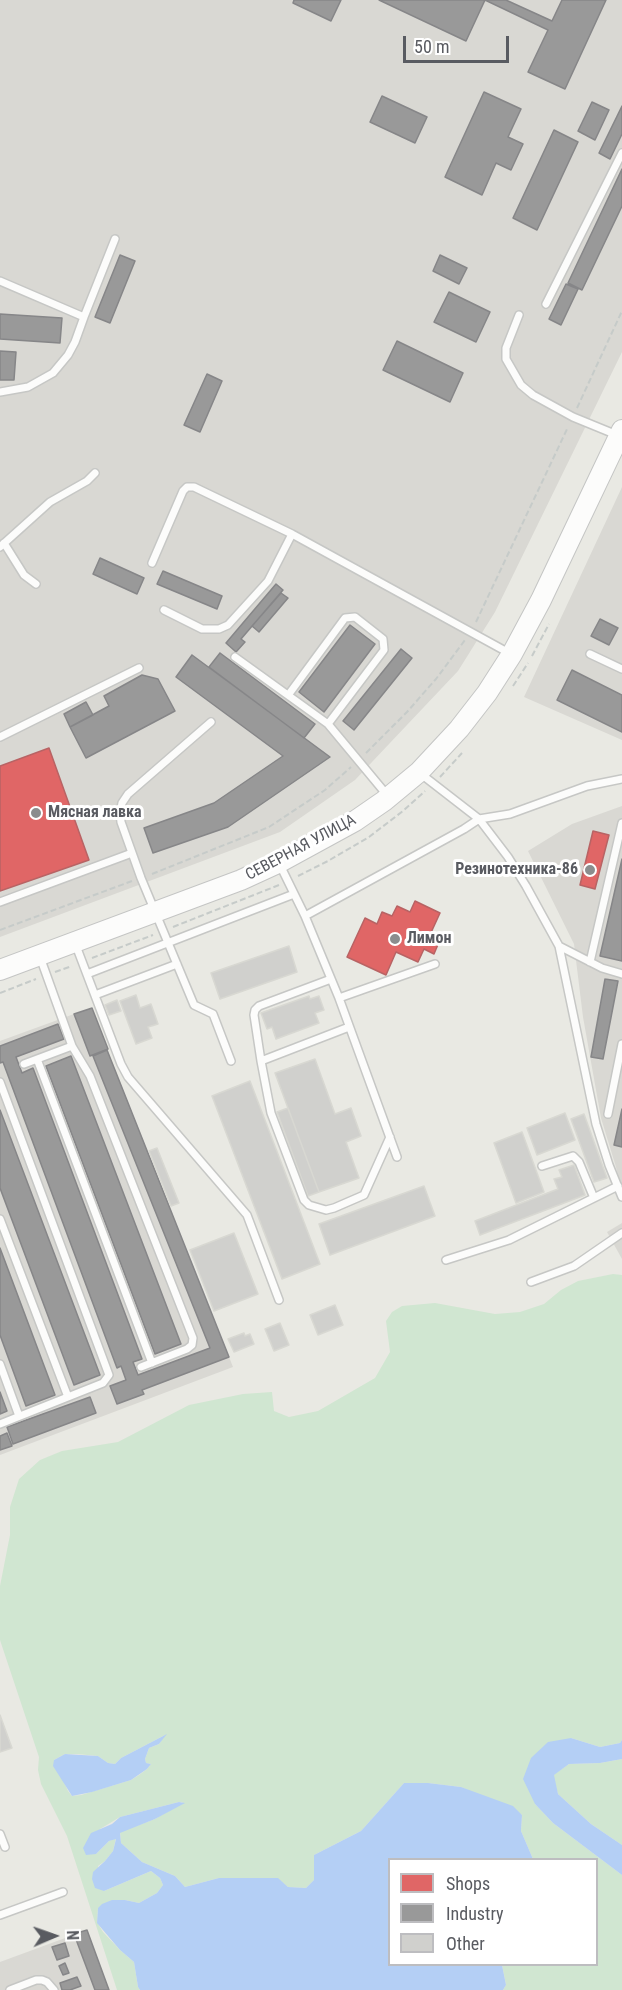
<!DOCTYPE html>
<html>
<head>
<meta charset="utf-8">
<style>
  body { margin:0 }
  #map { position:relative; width:622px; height:1990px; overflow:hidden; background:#e9e9e3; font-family:"Roboto Condensed",sans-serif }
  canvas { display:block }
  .legend { position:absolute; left:388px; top:1858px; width:210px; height:108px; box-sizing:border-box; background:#fff; border:2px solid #bdbdc0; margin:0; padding:8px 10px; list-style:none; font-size:18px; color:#595b61 }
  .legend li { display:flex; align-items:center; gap:12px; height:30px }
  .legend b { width:30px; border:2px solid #bdbdc0 }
  .north { position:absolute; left:24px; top:1906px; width:60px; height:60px; -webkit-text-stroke:4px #fff; paint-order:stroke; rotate:88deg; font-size:16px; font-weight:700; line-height:24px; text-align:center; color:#595b61 }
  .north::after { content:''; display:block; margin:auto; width:21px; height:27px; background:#595b61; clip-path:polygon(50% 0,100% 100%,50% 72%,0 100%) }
  .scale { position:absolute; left:403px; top:36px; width:106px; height:27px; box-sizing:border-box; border:3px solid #595b61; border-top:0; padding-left:8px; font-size:18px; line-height:21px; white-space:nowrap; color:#595b61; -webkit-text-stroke:4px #fff; paint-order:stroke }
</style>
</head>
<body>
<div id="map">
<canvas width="622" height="1990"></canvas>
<ul class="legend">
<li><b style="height:16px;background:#e06666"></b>Shops</li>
<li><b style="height:16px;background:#999"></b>Industry</li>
<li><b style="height:16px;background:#d0d0cd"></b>Other</li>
</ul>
<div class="north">N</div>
<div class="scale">50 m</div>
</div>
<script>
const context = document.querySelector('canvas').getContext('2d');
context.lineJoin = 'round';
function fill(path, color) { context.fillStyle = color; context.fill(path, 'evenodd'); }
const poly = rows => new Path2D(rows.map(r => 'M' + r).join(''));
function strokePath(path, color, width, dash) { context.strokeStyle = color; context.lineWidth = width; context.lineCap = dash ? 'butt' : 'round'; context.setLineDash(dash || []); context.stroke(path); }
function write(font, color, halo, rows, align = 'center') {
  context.font = font + ' "Roboto Condensed",sans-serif'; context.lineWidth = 6; context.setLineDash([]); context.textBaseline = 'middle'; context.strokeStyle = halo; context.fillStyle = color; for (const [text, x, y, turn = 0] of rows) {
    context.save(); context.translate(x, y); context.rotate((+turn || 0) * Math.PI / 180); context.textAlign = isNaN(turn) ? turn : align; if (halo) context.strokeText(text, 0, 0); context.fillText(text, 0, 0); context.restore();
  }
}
fill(poly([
  [0,0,622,0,622,352,495,612,458,671,355,780,280,832,0,937],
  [622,487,622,740,524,697],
  [622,806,622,1195,616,1167,601,1118,583,1017,574,944,528,851,572,824],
  [74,1014,90,1056,107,1049,233,1367,0,1455,0,1041],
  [622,1223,622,1259,607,1232],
  [87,1930,109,1990,0,1990,0,1962]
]), '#d9d8d3');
fill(poly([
  [613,1274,622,1275,622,1740,620,1743,600,1747,571,1738,535,1804,553,1823,622,1875,622,1990,503,1990,506,1985,502,1965,596,1964,596,1860,533,1859,521,1831,522,1815,461,1787,428,1783,404,1783,361,1831,314,1855,314,1880,306,1888,288,1887,277,1878,219,1878,185,1887,175,1876,142,1862,121,1843,120,1832,155,1819,183,1802,179,1802,120,1817,100,1829,96,1854,109,1841,116,1838,113,1851,105,1861,98,1866,104,1891,151,1871,160,1878,163,1885,157,1893,139,1903,125,1900,98,1908,97,1922,103,1932,120,1950,134,1962,138,1987,140,1990,117,1990,67,1836,41,1784,38,1770,39,1757,0,1640,0,1586,10,1535,10,1507,19,1479,40,1460,62,1451,118,1442,189,1405,243,1394,272,1392,274,1411,289,1417,318,1411,375,1378,390,1352,386,1321,392,1312,402,1306,435,1303,495,1314,520,1312,544,1304,561,1290,578,1281],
  [165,1735,159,1744,149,1748,145,1759,146,1763,151,1764,147,1769,139,1775,131,1780,81,1795,72,1796,68,1791,54,1760,65,1754,77,1754,98,1756,108,1763,115,1764,121,1758],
  [622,1759,622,1845,591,1824,558,1794,553,1775,569,1764,600,1763]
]), '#d0e6d1');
fill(poly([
  [167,1734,159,1744,149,1748,145,1759,146,1763,151,1764,147,1769,131,1780,92,1792,72,1796,53,1766,54,1760,65,1754,98,1756,108,1763,115,1764,121,1758],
  [571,1738,600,1747,620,1743,622,1740,622,1759,600,1763,569,1764,554,1775,558,1794,591,1824,622,1845,622,1875,553,1823,535,1804,523,1779,531,1758,548,1742],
  [404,1783,428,1783,461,1787,513,1806,522,1815,521,1831,533,1859,390,1860,390,1964,502,1965,506,1985,503,1990,140,1990,138,1987,134,1962,120,1950,97,1923,98,1908,102,1904,112,1900,125,1900,139,1903,157,1893,163,1885,160,1878,151,1871,104,1891,95,1888,92,1879,93,1872,105,1861,113,1851,116,1839,109,1841,96,1854,86,1855,83,1848,91,1833,112,1824,120,1817,179,1802,185,1803,155,1819,120,1833,121,1843,142,1862,175,1876,185,1887,219,1878,278,1878,288,1887,306,1888,314,1880,314,1855,361,1831]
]), '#b4cff5');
const shops = poly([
  [49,748,89,860,0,891,0,766,49,748],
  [593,831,609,835,595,889,580,885,593,831],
  [415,901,440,913,429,937,439,942,434,954,424,949,418,962,396,952,386,975,347,957,365,918,377,924,382,912,392,916,397,906,410,912,415,901]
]);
fill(shops, '#e06666');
strokePath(shops, '#b86364', 1.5);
const industry = poly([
  [294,0,341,0,331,21,293,3,294,0],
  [379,0,506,0,552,21,562,0,606,0,565,89,528,72,548,30,485,0,466,41,379,0],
  [484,92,521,109,508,137,523,144,511,170,496,163,482,195,445,177,484,92],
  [382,96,427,117,415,143,370,122,382,96],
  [592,102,609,110,595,140,578,131,592,102],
  [622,106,622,134,610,159,599,153,622,106],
  [554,130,578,142,537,230,513,218,554,130],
  [622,169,622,206,582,290,568,283,622,169],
  [120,255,135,261,110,323,95,317,120,255],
  [440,255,467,268,459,284,433,271,440,255],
  [566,284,578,289,561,325,549,319,566,284],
  [449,292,490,312,476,342,434,322,449,292],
  [0,314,62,318,60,343,0,339,0,314],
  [397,341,463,373,450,402,383,370,397,341],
  [0,351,16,352,14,380,0,380,0,351],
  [207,374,222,381,200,432,184,425,207,374],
  [100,558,144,578,137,594,93,574,100,558],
  [163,571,222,596,217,609,157,584,163,571],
  [276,584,283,590,241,639,245,642,236,652,226,643,276,584],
  [281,593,288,598,259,632,252,626,281,593],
  [600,619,618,628,609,645,591,636,600,619],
  [350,625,375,644,324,712,299,692,350,625],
  [401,649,412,658,354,730,343,721,401,649],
  [220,653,315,724,304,738,209,667,220,653],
  [192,655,330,757,228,827,153,853,144,828,214,803,283,756,176,677,192,655],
  [572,670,622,695,622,732,557,700,572,670],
  [142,675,158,679,175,711,86,758,70,727,109,706,104,696,142,675],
  [86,702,93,715,70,727,64,714,86,702],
  [622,859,622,961,600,956,622,859],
  [605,979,618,981,603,1059,591,1057,605,979],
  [92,1008,108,1049,90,1056,74,1014,92,1008],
  [58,1024,64,1039,16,1057,22,1073,33,1068,142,1359,133,1362,138,1375,210,1348,93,1056,107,1050,229,1357,142,1390,144,1394,117,1404,110,1386,126,1380,121,1366,117,1368,3,1062,0,1063,0,1046,58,1024],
  [71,1056,181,1344,155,1354,46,1066,71,1056],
  [622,1109,622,1147,614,1145,622,1109],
  [0,1110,100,1375,74,1385,0,1188,0,1110],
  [0,1248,55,1395,26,1406,0,1335,0,1248],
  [0,1392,7,1411,0,1414,0,1392],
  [90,1397,96,1413,13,1444,7,1427,90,1397],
  [7,1433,12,1446,0,1450,0,1436,7,1433],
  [87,1930,109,1990,95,1990,74,1934,87,1930],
  [65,1943,69,1956,57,1960,52,1947,65,1943],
  [65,1963,69,1973,63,1975,59,1966,65,1963],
  [77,1977,81,1986,70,1990,62,1990,60,1983,77,1977]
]);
fill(industry, '#999');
strokePath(industry, '#868688', 1.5);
const building = poly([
  [289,946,297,972,220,999,211,973,289,946],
  [136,995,140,1008,151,1004,158,1024,148,1027,152,1038,136,1044,120,1001,136,995],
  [309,996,310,999,319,996,324,1010,315,1013,319,1023,276,1039,272,1027,267,1029,261,1013,309,996],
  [117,1000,121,1011,109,1015,105,1005,117,1000],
  [315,1059,335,1114,351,1108,361,1136,346,1142,359,1178,319,1192,275,1073,315,1059],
  [250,1081,320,1264,282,1279,212,1096,250,1081],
  [288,1108,319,1192,308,1196,277,1112,288,1108],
  [565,1113,575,1140,537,1155,527,1128,565,1113],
  [584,1114,607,1178,594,1182,571,1119,584,1114],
  [522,1132,544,1192,516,1203,494,1143,522,1132],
  [157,1148,179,1203,171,1206,149,1151,157,1148],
  [574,1165,585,1195,480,1235,475,1221,558,1189,554,1179,562,1177,559,1170,574,1165],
  [424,1186,435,1216,330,1255,319,1224,424,1186],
  [234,1233,258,1294,214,1311,190,1250,234,1233],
  [335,1305,343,1325,318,1335,310,1315,335,1305],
  [280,1323,289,1345,274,1351,265,1329,280,1323],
  [244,1333,245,1336,250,1334,254,1344,234,1352,228,1339,244,1333],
  [0,1715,12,1748,0,1752,0,1715]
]);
fill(building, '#d0d0cd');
strokePath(building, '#d8d8d2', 1.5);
const lane = poly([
  [0,281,84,317,75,342,68,355,53,373,28,387,0,392],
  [546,304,622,153],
  [519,315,506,348,506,359,521,385,533,395,573,417,617,435],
  [84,317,115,239],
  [4,543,24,575,36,584],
  [0,547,50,502,87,481,95,473],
  [152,563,183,491,187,487,194,487,292,534,509,653],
  [164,610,202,629,219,629,228,625,268,581,292,534],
  [590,654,622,669],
  [235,657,328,724,387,795],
  [289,694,345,618,355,617,383,639,384,650,328,724],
  [211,722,128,794,122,803,120,813,121,822,141,878,194,1005,213,1014,231,1061],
  [0,737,139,668],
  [421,774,479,819,510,814,587,786,622,779],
  [280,865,305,916,464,829,479,819,508,857,526,886,559,946,602,968,622,974],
  [0,902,132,853],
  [305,916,339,998,397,1157],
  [75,943,121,1064,128,1077,247,1215,279,1300],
  [559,946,596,1124,609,1165,622,1197],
  [40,957,72,1046,90,1076,193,1338,192,1345,187,1349,141,1367],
  [590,962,622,823],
  [87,974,294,894],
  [95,995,177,964],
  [339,998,435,964],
  [349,1027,261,1061,271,1113,304,1200,309,1205,326,1210,334,1208,364,1195,390,1137],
  [37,1059,152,1363],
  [261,1061,254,1015,255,1010,259,1006,331,979],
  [24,1064,72,1046],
  [0,1082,109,1375,103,1383,0,1424],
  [608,1114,622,1044],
  [542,1166,573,1156,579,1162,594,1198],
  [0,1219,68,1397],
  [446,1260,509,1240,618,1186],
  [531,1282,574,1266,622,1233],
  [0,1364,19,1416],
  [0,1834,5,1847],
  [0,1915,63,1892],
  [10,1990,36,1980,42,1980,47,1982,54,1990]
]);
const secondary = poly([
  [0,970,241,880,278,863,355,821,384,801,419,772,459,729,487,693,512,654,541,600,622,430]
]);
strokePath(lane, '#c6c7c5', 10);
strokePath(secondary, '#c4c5c4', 22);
strokePath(poly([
  [577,408,622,311],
  [476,622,568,427],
  [532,656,549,624],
  [513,686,528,663],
  [366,753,407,712,436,679,465,640],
  [440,777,462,753],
  [152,874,269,827,325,790,351,767],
  [298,876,328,861,369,837,403,811,425,791],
  [173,927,279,885],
  [0,930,132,881],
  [92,958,153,935],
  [55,972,72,966],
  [0,993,36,979]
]), '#c6cbc9', 2, [6, 3]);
strokePath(lane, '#fcfcfb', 7);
strokePath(secondary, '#fcfcfb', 20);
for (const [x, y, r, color] of [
  [36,813,6,"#8b8d8e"],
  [590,870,6,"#8b8d8e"],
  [395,939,6,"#8b8d8e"]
]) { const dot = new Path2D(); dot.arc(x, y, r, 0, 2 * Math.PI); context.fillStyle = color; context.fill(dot); strokePath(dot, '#fff', 2); }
write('bold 16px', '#595b61', '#fff', [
  ["Мясная лавка",48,813],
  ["Резинотехника-86",578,870,"right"],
  ["Лимон",407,939]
], 'left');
write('16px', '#595b61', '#fff', [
  ["СЕВЕРНАЯ УЛИЦА",301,848,-28]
]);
</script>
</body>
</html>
